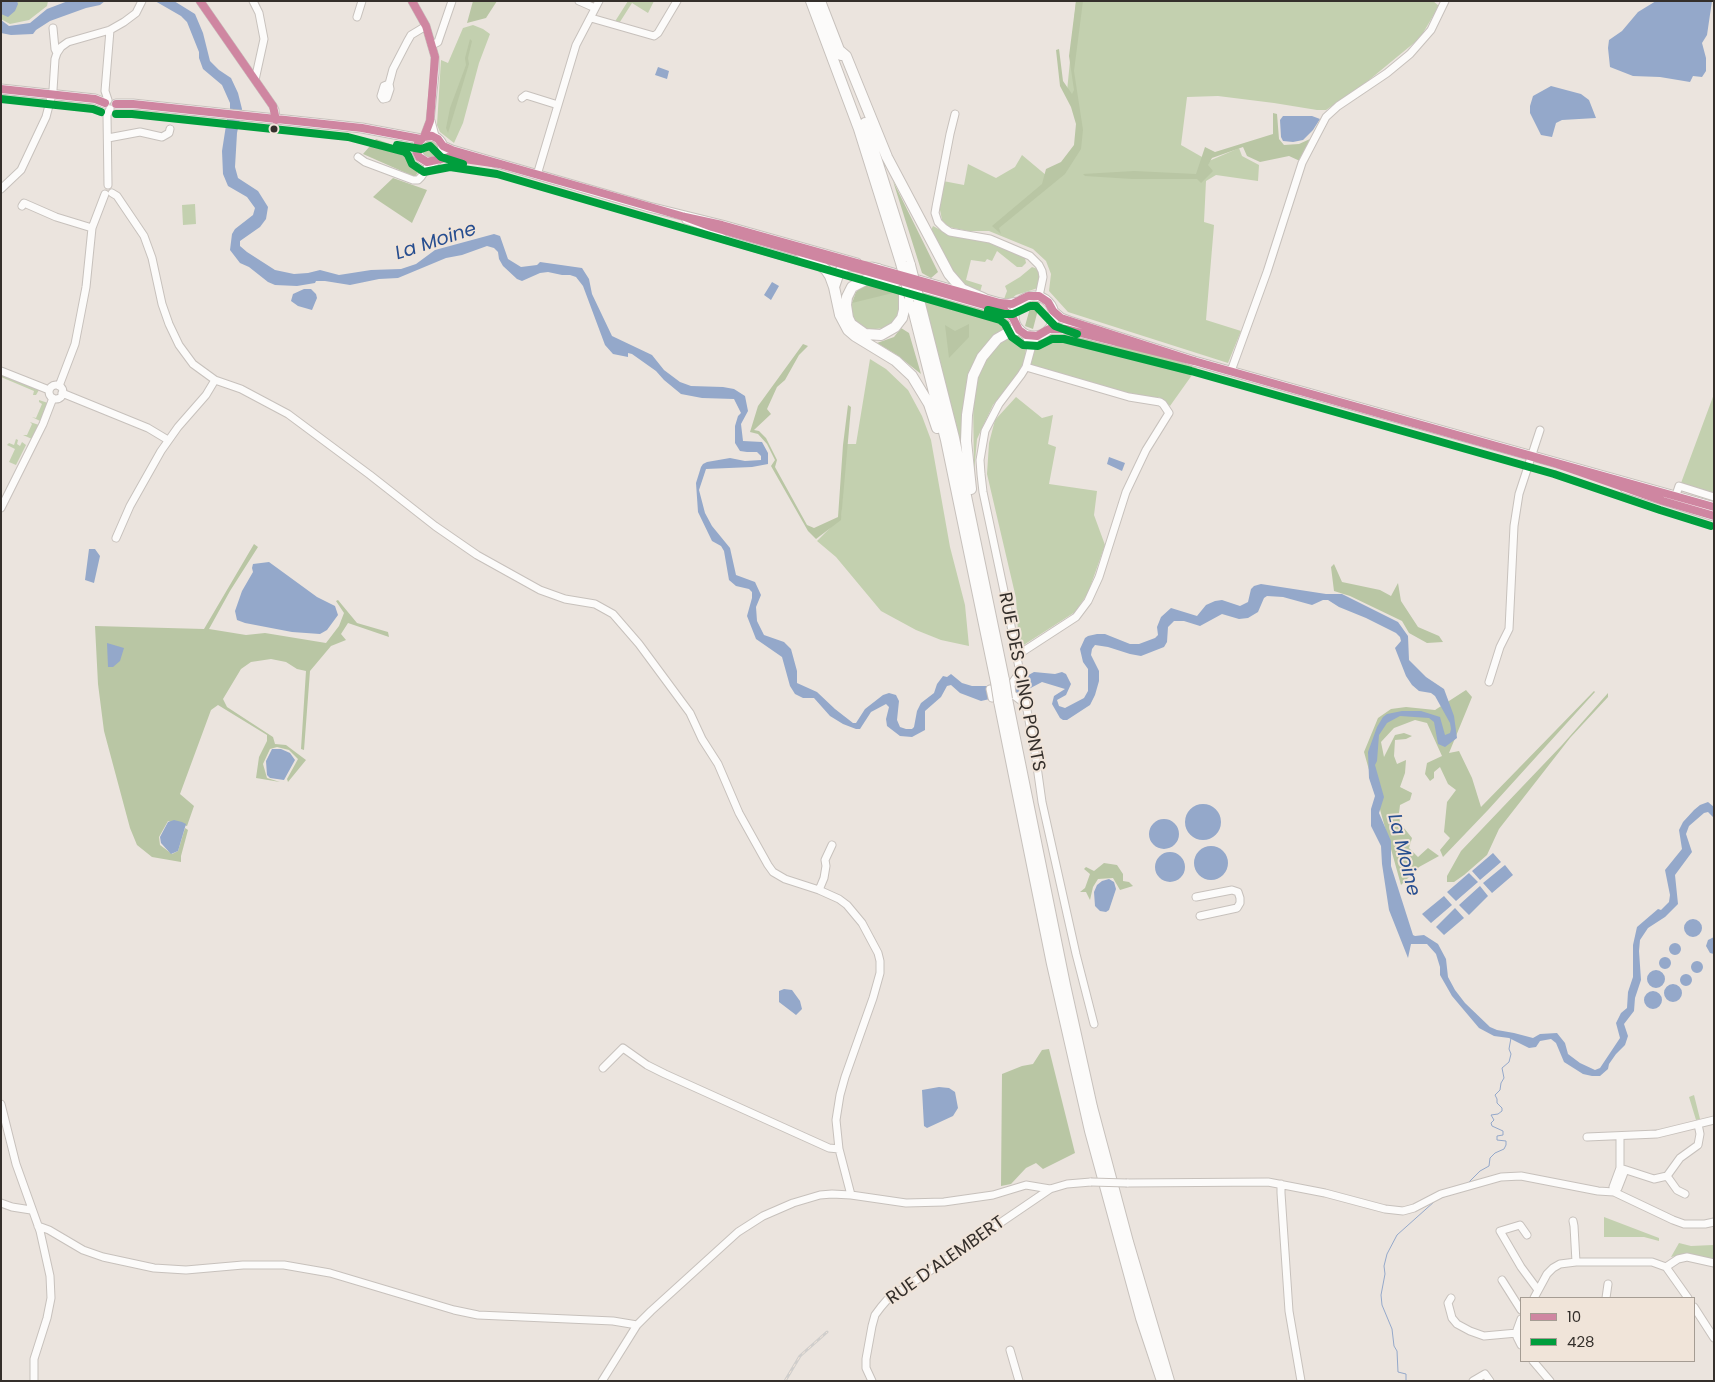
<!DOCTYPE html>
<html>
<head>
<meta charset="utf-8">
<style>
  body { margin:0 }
  #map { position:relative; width:1715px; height:1382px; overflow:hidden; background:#ebe4de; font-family:Poppins,sans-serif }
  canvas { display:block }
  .frame { position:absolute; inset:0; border:2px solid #342f2b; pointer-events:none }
  .legend { position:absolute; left:1520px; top:1297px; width:175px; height:65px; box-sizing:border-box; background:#f0e4d9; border:1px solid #a59c93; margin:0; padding:6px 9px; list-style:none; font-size:15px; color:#342f2b }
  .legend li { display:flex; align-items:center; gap:10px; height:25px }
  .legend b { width:25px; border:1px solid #a59c93 }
</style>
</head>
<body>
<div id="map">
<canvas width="1715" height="1382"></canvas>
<div class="frame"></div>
<ul class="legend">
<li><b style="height:6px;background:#cf86a1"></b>10</li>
<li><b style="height:6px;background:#009e3d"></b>428</li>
</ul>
</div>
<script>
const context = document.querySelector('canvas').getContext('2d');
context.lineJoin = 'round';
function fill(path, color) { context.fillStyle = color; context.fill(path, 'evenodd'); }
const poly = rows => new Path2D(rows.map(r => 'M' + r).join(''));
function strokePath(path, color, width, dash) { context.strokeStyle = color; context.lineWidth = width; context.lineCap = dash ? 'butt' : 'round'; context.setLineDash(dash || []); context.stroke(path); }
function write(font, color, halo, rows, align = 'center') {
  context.font = font + ' Poppins,sans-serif'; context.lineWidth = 4; context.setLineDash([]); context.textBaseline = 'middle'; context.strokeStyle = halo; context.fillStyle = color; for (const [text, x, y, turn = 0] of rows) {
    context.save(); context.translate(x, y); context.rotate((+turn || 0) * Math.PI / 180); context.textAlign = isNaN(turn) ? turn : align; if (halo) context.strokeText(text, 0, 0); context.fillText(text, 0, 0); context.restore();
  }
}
fill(poly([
  [1,1,48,1,47,6,29,20,10,24,1,19],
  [628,1,654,1,648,13,632,3,618,25,614,23],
  [1076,1,1433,1,1439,6,1420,38,1363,85,1326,110,1317,110,1274,103,1218,96,1187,97,1181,145,1209,161,1239,148,1242,156,1259,165,1258,181,1216,175,1206,181,1204,222,1214,225,1206,320,1241,331,1228,363,1068,312,1049,291,1051,274,1046,261,1033,249,989,231,968,231,949,227,942,220,939,205,943,181,964,185,968,164,996,178,1015,167,1022,155,1053,181,1076,150,1079,120,1067,91],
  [473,25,483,29,490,34,479,63,463,123,454,143,440,132,437,125,441,60,448,63,463,28],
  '420 149a9 9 0 1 1 18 0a9 9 0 1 1-18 0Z',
  [195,204,196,224,183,225,182,205],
  [933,226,948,234,990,241,1017,252,1025,258,1026,263,1022,267,1017,267,997,251,992,261,987,259,985,262,971,260,966,280,982,285,980,292,1004,299,1007,291,1005,286,1020,277,1032,267,1038,269,1040,276,1038,288,1016,295,1010,300,1004,301,968,290,958,283,930,232],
  [889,284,1005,315,1008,319,1011,328,969,378,963,406,963,459,923,298,900,313,893,323,883,328,869,330,859,325,850,314,850,302,856,292,852,302],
  [1057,331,1105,341,1178,361,1197,368,1170,406,1159,397,1144,397,1124,393,1035,368,1031,364,1034,348,1038,341],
  [1011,335,1018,335,1023,340,1026,349,1024,362,1013,381,993,405,977,439,974,473,973,396,978,370,991,350,1005,337],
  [870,359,886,369,908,390,922,416,931,440,950,547,965,605,969,646,941,640,916,630,881,611,836,557,817,541,841,517,846,444,856,444],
  [1,374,39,390,36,395,33,395,34,391,1,377],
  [1714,394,1714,493,1681,483],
  [1016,397,1042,418,1053,415,1048,444,1056,447,1049,484,1097,491,1094,515,1105,545,1088,593,1075,612,1019,648,1016,598,987,474,989,443,995,420],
  [39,400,48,403,40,421,32,417,36,418,42,404,39,402],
  [30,422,39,425,32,439,23,435,27,435,32,424],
  [16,439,18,440,17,444,20,446,22,442,26,445,16,465,9,462,15,449,7,445,9,443,14,445],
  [1694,1095,1700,1119,1696,1120,1689,1097],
  [1604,1217,1659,1238,1659,1241,1644,1237,1604,1237],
  [1679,1243,1691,1246,1713,1245,1714,1260,1685,1254,1671,1257]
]), '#c3d0af');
fill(poly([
  [473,1,497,1,486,18,467,23],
  [1076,1,1083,1,1074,71,1083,130,1081,149,1065,174,999,228,1001,234,992,226,1042,184,1046,169,1061,162,1074,145,1076,124,1071,107,1060,86,1056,50,1059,49,1063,81,1072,94,1074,90,1069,56],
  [470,39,472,41,468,58,469,64,448,133,446,128,450,108,466,65,465,58],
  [1273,113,1277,114,1279,139,1284,145,1299,144,1310,139,1300,161,1289,156,1260,162,1247,156,1243,147,1212,158,1208,165,1213,171,1201,183,1197,179,1132,179,1085,176,1083,174,1134,171,1196,174,1205,147,1215,152,1273,134],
  [376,139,407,150,411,158,420,169,415,177,363,154],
  [393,178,427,190,412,223,373,197],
  [893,181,938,272,931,278,922,273],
  [878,281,889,284,894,289,893,293,852,303,856,292,863,285],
  [1032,301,1040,302,1033,329,1025,326],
  [969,324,969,337,949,358,945,325,955,331],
  [901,328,909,333,921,374,897,355,877,343,894,337],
  [803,344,808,346,799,355,785,380,777,387,767,409,771,414,754,430,759,431,766,438,777,460,775,467,807,525,814,528,838,517,843,445,848,405,851,407,841,520,816,539,808,531,771,466,775,460,767,444,758,434,750,432,758,406],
  [254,544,258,547,230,591,209,629,246,635,265,633,326,643,339,626,344,613,336,601,338,600,357,623,388,632,389,637,348,623,341,634,346,640,331,646,310,671,304,750,301,749,306,671,297,669,286,662,271,659,251,662,241,669,223,699,227,707,273,737,275,744,286,745,306,760,288,782,287,779,298,759,289,750,277,747,270,749,263,764,267,778,280,782,256,778,259,757,267,741,267,735,218,705,211,710,180,794,194,806,187,826,168,821,159,837,160,845,172,854,178,851,185,828,188,830,181,856,181,862,152,857,137,845,130,828,104,731,98,684,95,626,204,629],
  [1334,564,1342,582,1380,590,1391,596,1398,583,1401,601,1418,627,1439,636,1443,642,1427,643,1409,633,1402,621,1350,596,1334,591,1331,567],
  [1466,690,1472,697,1449,753,1459,751,1472,778,1481,807,1594,691,1595,692,1488,810,1443,857,1440,850,1450,838,1444,832,1447,802,1456,790,1448,784,1440,767,1434,772,1434,778,1430,781,1425,774,1427,763,1442,756,1427,723,1415,720,1394,728,1381,742,1384,757,1395,735,1404,733,1412,736,1406,739,1395,740,1394,756,1397,764,1406,760,1405,773,1400,787,1412,793,1410,800,1400,805,1399,813,1400,823,1412,838,1409,848,1418,857,1428,848,1439,856,1419,867,1401,885,1364,752,1378,718,1391,709,1406,707,1435,710],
  [1608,693,1608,697,1570,738,1499,829,1487,855,1464,875,1454,882,1447,882,1447,876,1461,851,1562,745],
  [1104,863,1117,865,1123,874,1123,881,1129,882,1133,886,1120,890,1113,878,1098,879,1093,887,1090,900,1086,892,1080,892,1085,888,1090,874,1084,869,1086,867,1094,871],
  [1049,1049,1075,1153,1043,1169,1036,1163,1026,1168,1011,1184,1001,1186,1002,1074,1022,1066,1033,1064,1042,1050]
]), '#b9c6a4');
fill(poly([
  [1,1,17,1,18,4,15,11,8,17,1,14],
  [68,1,105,1,100,5,86,8,50,21,36,30,33,34,11,35,1,33,1,20,9,26,30,23,47,9],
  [155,1,174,1,195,14,203,33,210,61,219,70,231,78,238,93,242,109,237,133,235,167,238,178,258,191,268,207,266,219,260,227,240,241,240,246,247,252,275,270,294,274,308,273,320,270,339,275,371,270,401,269,416,264,435,250,494,234,500,236,508,259,521,267,537,265,540,262,582,268,589,279,592,294,612,336,652,355,664,370,680,382,691,386,723,387,734,389,745,396,748,411,741,424,743,441,762,442,768,453,768,464,752,467,706,469,699,490,705,513,712,526,730,548,736,575,755,582,761,595,756,607,757,621,764,635,784,642,791,649,797,671,797,683,817,692,835,709,853,723,856,723,865,709,883,695,889,693,896,695,899,701,897,720,900,727,906,729,912,729,914,727,917,711,921,703,934,693,937,684,943,676,947,677,951,674,962,683,972,686,988,686,1023,678,1034,672,1055,674,1062,672,1066,674,1071,684,1066,695,1057,700,1059,706,1065,708,1084,698,1088,691,1088,669,1083,662,1080,649,1085,638,1088,636,1097,634,1105,634,1130,644,1139,644,1155,638,1158,635,1157,627,1161,617,1171,608,1197,616,1206,605,1215,601,1222,600,1240,606,1248,602,1251,589,1254,586,1261,584,1326,594,1342,594,1398,622,1408,636,1409,660,1426,677,1444,689,1454,716,1457,738,1445,747,1438,744,1434,722,1429,718,1400,716,1387,723,1379,735,1377,761,1375,765,1384,797,1379,813,1391,841,1391,866,1413,935,1415,936,1424,935,1438,944,1446,959,1448,977,1455,990,1465,1003,1490,1027,1497,1030,1514,1033,1533,1038,1540,1034,1557,1033,1565,1043,1568,1054,1580,1063,1595,1070,1600,1068,1620,1038,1616,1023,1621,1013,1627,1008,1628,992,1633,977,1633,945,1637,927,1658,909,1661,910,1669,902,1670,895,1665,870,1682,849,1679,830,1683,822,1694,810,1700,805,1708,802,1714,807,1714,818,1708,812,1704,813,1689,826,1686,834,1692,852,1675,875,1678,904,1665,917,1648,928,1640,940,1639,951,1641,980,1635,998,1634,1011,1624,1024,1628,1036,1625,1045,1616,1054,1609,1064,1608,1069,1600,1076,1592,1076,1583,1074,1564,1062,1556,1043,1551,1039,1540,1041,1536,1047,1529,1048,1509,1038,1494,1036,1479,1028,1452,996,1440,975,1440,967,1436,954,1427,944,1411,944,1408,958,1389,910,1382,864,1381,846,1371,826,1371,809,1375,796,1369,778,1368,752,1377,727,1383,717,1387,714,1402,711,1421,711,1440,717,1445,735,1450,733,1451,729,1450,723,1435,696,1431,693,1419,691,1412,685,1406,676,1395,648,1401,641,1400,637,1396,633,1366,618,1339,607,1328,600,1323,600,1312,605,1283,597,1267,596,1264,598,1258,612,1248,618,1239,619,1222,614,1200,626,1184,621,1174,621,1168,627,1167,642,1164,647,1141,656,1130,654,1108,647,1095,645,1092,649,1091,655,1099,671,1099,681,1095,695,1090,705,1067,720,1063,720,1060,718,1052,704,1054,696,1065,689,1042,682,1025,691,981,701,960,693,951,685,947,686,941,697,925,711,925,730,912,737,900,736,887,726,886,719,889,707,886,704,871,712,860,729,856,729,843,724,830,716,814,698,803,698,795,694,790,686,782,657,756,639,747,616,752,598,752,592,749,589,736,586,729,580,724,551,721,546,712,541,698,512,696,483,701,467,703,464,707,462,730,458,745,461,761,460,761,456,757,452,747,452,740,451,735,443,735,426,738,416,741,413,734,399,702,398,681,394,664,380,656,371,632,354,628,353,628,357,613,354,605,345,583,286,576,277,570,275,562,275,548,272,540,273,522,281,517,279,503,266,499,259,498,252,494,248,487,246,462,255,446,258,398,278,379,279,350,285,325,281,316,281,315,283,297,286,275,285,268,282,249,267,240,263,230,250,232,234,235,229,253,215,255,208,247,197,228,186,223,174,222,151,227,119,229,118,230,111,230,103,222,85,203,69,199,58,199,52,187,22,181,16],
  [1656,1,1712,1,1707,35,1702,43,1706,58,1706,71,1702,77,1693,76,1690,82,1660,77,1633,76,1610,67,1608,48,1609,40,1622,31,1638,12],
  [658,67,669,71,667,79,655,75],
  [1551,86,1581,94,1589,100,1596,118,1562,120,1556,123,1552,137,1541,135,1530,113,1530,106,1533,96],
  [1283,116,1312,116,1320,119,1313,130,1303,140,1293,142,1283,141,1281,137,1280,120],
  [772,282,779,286,771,300,764,295],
  [304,289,311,289,316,294,317,298,312,310,298,306,291,301,293,294],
  [1109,457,1125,463,1122,471,1107,464],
  [89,549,95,549,100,556,94,583,85,580],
  [269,562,317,597,335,606,338,615,327,630,320,634,292,632,245,623,237,620,235,611,242,591,253,572,252,568,253,564],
  [107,643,124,648,120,661,113,667,108,667],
  [272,749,281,749,290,753,295,760,284,780,270,778,267,775,266,761],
  '1185 822a18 18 0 1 1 36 0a18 18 0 1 1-36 0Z',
  '1149 834a15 15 0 1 1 30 0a15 15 0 1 1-30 0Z',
  [174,820,182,822,186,824,178,851,171,854,161,843,160,837,168,822],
  '1194 863a17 17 0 1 1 34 0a17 17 0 1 1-34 0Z',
  '1155 867a15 15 0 1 1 30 0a15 15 0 1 1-30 0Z',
  [1493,853,1501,862,1480,880,1472,871],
  [1505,865,1513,875,1492,893,1483,883],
  [1469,873,1478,882,1456,901,1447,892],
  [1109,879,1114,882,1116,889,1109,910,1106,912,1100,911,1095,906,1094,892,1097,885,1102,881],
  [1480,886,1488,896,1469,915,1459,905],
  [1444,896,1452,905,1431,923,1422,914],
  [1455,908,1464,918,1444,935,1436,927],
  '1684 928a9 9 0 1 1 18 0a9 9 0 1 1-18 0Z',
  [1714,937,1714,954,1710,953,1706,946,1708,940],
  '1669 949a6 6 0 1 1 12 0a6 6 0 1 1-12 0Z',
  '1659 963a6 6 0 1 1 12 0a6 6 0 1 1-12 0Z',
  '1691 967a6 6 0 1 1 12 0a6 6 0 1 1-12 0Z',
  '1647 979a9 9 0 1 1 18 0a9 9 0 1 1-18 0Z',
  '1680 980a6 6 0 1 1 12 0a6 6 0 1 1-12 0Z',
  '1664 993a9 9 0 1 1 18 0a9 9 0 1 1-18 0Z',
  [784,989,792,990,800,1001,802,1009,796,1015,779,1002,779,991],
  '1644 1000a9 9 0 1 1 18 0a9 9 0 1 1-18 0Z',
  [939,1087,949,1088,955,1092,958,1108,953,1116,927,1128,924,1126,922,1090]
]), '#94a8ca');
strokePath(poly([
  [1468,1183,1480,1171,1489,1166,1490,1158,1495,1153,1504,1149,1506,1145,1506,1141,1497,1140,1497,1136,1503,1135,1503,1131,1492,1126,1491,1123,1494,1120,1491,1115,1498,1114,1502,1111,1502,1108,1497,1103,1497,1099,1495,1095,1500,1090,1501,1083,1504,1078,1502,1068,1509,1062,1511,1054,1509,1049,1511,1038],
  [1440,1198,1453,1194],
  [1406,1381,1406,1374,1398,1372,1397,1351,1394,1346,1392,1329,1382,1305,1381,1295,1385,1274,1384,1266,1387,1254,1397,1235,1435,1201]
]), '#94a8ca', 1);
const minor = poly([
  [200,1,273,106,275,110,276,120],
  [253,1,259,13,264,39,255,80],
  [412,1,426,26,435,57,435,73,430,121,424,137],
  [579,1,595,8],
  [357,17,362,1],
  [591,18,654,36,658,33,677,1],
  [53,28,55,49,57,53],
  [432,45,438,42,439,39,452,1],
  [389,84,384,86,381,96,383,99,387,98,390,89,389,84,393,69,407,42,411,35,426,26],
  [522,98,526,95,558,105],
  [108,100,105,91,110,30],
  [955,114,950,134,936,207,935,213,938,222,944,228,950,232,990,239,1030,256,1039,265,1042,271,1043,277,1039,296],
  [431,121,435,136],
  [108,138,140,132,162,137,169,133,170,129],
  [358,157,365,162,413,180,418,180,421,177,431,162],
  [537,175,576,45,599,1],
  [108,185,107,115,110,109],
  [1,189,21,170,46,117,53,90,55,59,57,53,61,47,68,42,110,30,124,22,136,13,142,1],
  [112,193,117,196,144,236,152,258,162,304,169,324,179,345,193,364,215,380,241,389,288,414,370,475,435,526,477,555,540,590,565,599,595,604,613,614,639,644,690,713,702,739,718,764,739,813,768,865,773,872,785,879,819,890,839,899,847,905,862,923,878,953,880,961,880,973,873,998,845,1077,840,1095,836,1120,839,1149,851,1195],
  [22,206,24,203,56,217,92,228],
  [686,220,706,227,724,239,806,263],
  [1026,335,1030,348],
  [1037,336,1032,345,1026,367,1021,375,999,404,985,431,980,460,981,474,983,492,1008,610,1035,752,1042,802,1076,954,1094,1024],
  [1,371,49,390],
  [1231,371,1267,272,1302,163,1326,117,1338,106,1387,73,1410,54,1431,30,1445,1],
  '49 392a7 7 0 1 1 14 0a7 7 0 1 1-14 0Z',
  [59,386,75,344,86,287,92,228,105,194],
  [62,393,148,428,168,440],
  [1674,501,1679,486,1714,497],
  [1,508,43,424,53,398],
  [116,538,130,506,161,451,178,427,206,395,215,380],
  [1016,656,1076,617,1088,601,1099,577,1126,492,1146,450,1169,413,1163,404,1160,402,1129,397,1026,367],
  [1019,673,1011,685,1012,694,1024,703],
  [1489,682,1500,647,1509,629,1514,526,1519,494,1540,430],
  [990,689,992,698],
  [819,890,824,878,826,866,825,860,832,845],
  [1196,897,1232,890,1238,892,1240,898,1240,903,1237,908,1200,916],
  [603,1068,623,1048,647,1065,665,1074,829,1148,839,1149],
  [1,1104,16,1164,40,1231,50,1276,51,1298,47,1318,34,1359,34,1381],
  [1587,1137,1657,1134,1714,1120],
  [1620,1168,1654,1179,1667,1176,1680,1158,1698,1145,1700,1134,1698,1124],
  [1667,1176,1677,1190,1685,1194],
  [1127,1183,1268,1182,1325,1193,1385,1209,1403,1211,1414,1208,1441,1194,1501,1177,1521,1176,1598,1191,1614,1192,1673,1220,1684,1224,1705,1224,1714,1222],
  [1281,1184,1281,1193,1289,1311,1301,1381],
  [1614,1192,1613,1187,1620,1168,1620,1136],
  [1614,1192,1618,1188,1625,1170],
  [1,1203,12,1207,31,1210],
  [1573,1221,1574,1226,1576,1262],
  [38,1226,49,1230,83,1250,103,1257,154,1268,186,1270,243,1265,284,1265,330,1273,454,1310,478,1315,613,1321,637,1325],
  [1527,1235,1520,1225,1500,1231,1521,1267,1538,1290],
  [1666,1267,1678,1259,1687,1257,1714,1263],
  [1502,1280,1521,1310],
  [1451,1298,1448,1303,1452,1318,1457,1324,1470,1331,1484,1336,1517,1333],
  [1534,1298,1547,1274,1553,1268,1560,1264,1576,1262,1652,1262,1666,1267,1688,1298],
  [1606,1298,1608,1284],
  [1694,1307,1714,1338],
  [1521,1319,1517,1330,1517,1337,1521,1345],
  [1010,1350,1019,1381],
  [1533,1361,1550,1381],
  [602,1381,637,1325,651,1311,738,1232,763,1216,793,1203,820,1195,832,1194,851,1195,906,1203,944,1202,993,1195,1026,1185,1050,1189,1067,1184,1091,1182],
  [872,1381,866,1368,866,1359,872,1326,875,1315,881,1307,887,1300,1050,1189],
  [1473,1381,1485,1374,1490,1381]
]);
const major = poly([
  [1,89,95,99,105,103],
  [116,104,133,104,362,128,421,139],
  '417 149a13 13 0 1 1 26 0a13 13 0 1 1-26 0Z',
  [443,146,452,150,649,207,722,225,857,263],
  [872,267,1000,303,1006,304,1019,302],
  [909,284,998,309,1005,311,1013,318],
  '1014 316a20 20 0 1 1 40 0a20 20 0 1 1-40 0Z',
  [1053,311,1061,318,1069,321,1194,361,1714,507],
  [1049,329,1065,329,1114,341],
  [1625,488,1714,516]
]);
const highway = poly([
  [811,1,859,129,901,263],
  [820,1,841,55],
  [839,50,846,56,887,157,949,274,962,289,983,298],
  [865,123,910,265],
  [800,252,816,261,826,270,830,276,834,287,840,315,848,330,855,336,896,361,912,376,929,404,937,428],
  [897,281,871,277,852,287,847,297,846,305,848,318,851,324,865,334,881,335,895,327,902,318,904,310,904,295],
  [834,287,838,275,841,270,847,265,878,269],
  [910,297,946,440,996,682],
  [919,300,954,438,1004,680],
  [971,489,966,441,967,415,973,376,982,357,997,339,1011,331,1019,330],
  [1007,699,1065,985,1092,1107,1128,1242,1169,1381],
  [999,701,1052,964,1090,1131,1141,1318,1162,1381]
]);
strokePath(minor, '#c7c1bc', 9);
strokePath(major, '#c7c1bc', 11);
strokePath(highway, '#c7c1bc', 12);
strokePath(minor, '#fcfbfa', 7);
strokePath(major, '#fcfbfa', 9);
strokePath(highway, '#fcfbfa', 10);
const rail = poly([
  [785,1381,800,1356,827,1332]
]);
strokePath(rail, '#d0cecc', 3);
strokePath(rail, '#f0e4d9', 1, [4]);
const minorBridge = poly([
  [1091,1182,1127,1183]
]);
const highwayBridge = poly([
  [901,263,910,297],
  [910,265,919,300],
  [1004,680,1007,699],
  [996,682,999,701]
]);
strokePath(minorBridge, '#c7c1bc', 9, []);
strokePath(highwayBridge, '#c7c1bc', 12, []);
strokePath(minorBridge, '#fcfbfa', 7);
strokePath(highwayBridge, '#fcfbfa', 10);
strokePath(poly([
  [200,1,273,106,276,120],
  [412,1,426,26,435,57,430,121,424,137],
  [1,89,95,99,105,103],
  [116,104,133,104,362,128,421,139],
  [432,136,438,139,443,146,452,150,595,191,499,164,450,157,427,162,419,157,417,153,418,143,424,137,432,136],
  [595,191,685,217],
  [595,191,685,217],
  [685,217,722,225,1000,303,1012,304,1028,296,1039,296,1048,302,1053,311,1061,318,1194,361],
  [685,217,712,227,1005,311,1013,318,1019,330,1026,335,1037,336,1049,329,1065,329,1194,361],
  [1194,361,1714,507],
  [1194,361,1557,464,1663,501,1714,516]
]), '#cf86a1', 8);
strokePath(poly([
  [1,99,93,109,101,112],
  [116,114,132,114,348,137,405,152,408,155,412,164,424,172,450,167,497,174,1000,320,1005,324,1012,337,1023,345,1038,346,1052,339,1064,339,1191,371,1554,474,1660,510,1711,526],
  [397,145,421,149,430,146,441,157,463,164],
  [988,310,1004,314,1013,314,1030,306,1036,306,1055,326,1077,334]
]), '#009e3d', 8);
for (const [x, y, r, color] of [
  [274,129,4.5,"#342f2b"]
]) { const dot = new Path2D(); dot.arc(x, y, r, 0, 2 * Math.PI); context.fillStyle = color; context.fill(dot); strokePath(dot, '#f0e4d9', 2); }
write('18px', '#342f2b', '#f0e4d9', [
  ["RUE DES CINQ PONTS",1021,682,79],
  ["RUE D’ALEMBERT",946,1261,-35]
]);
write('italic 19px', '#274e90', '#f0e4d9', [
  ["La Moine",436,242,-18],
  ["La Moine",1403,855,76]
]);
</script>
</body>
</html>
